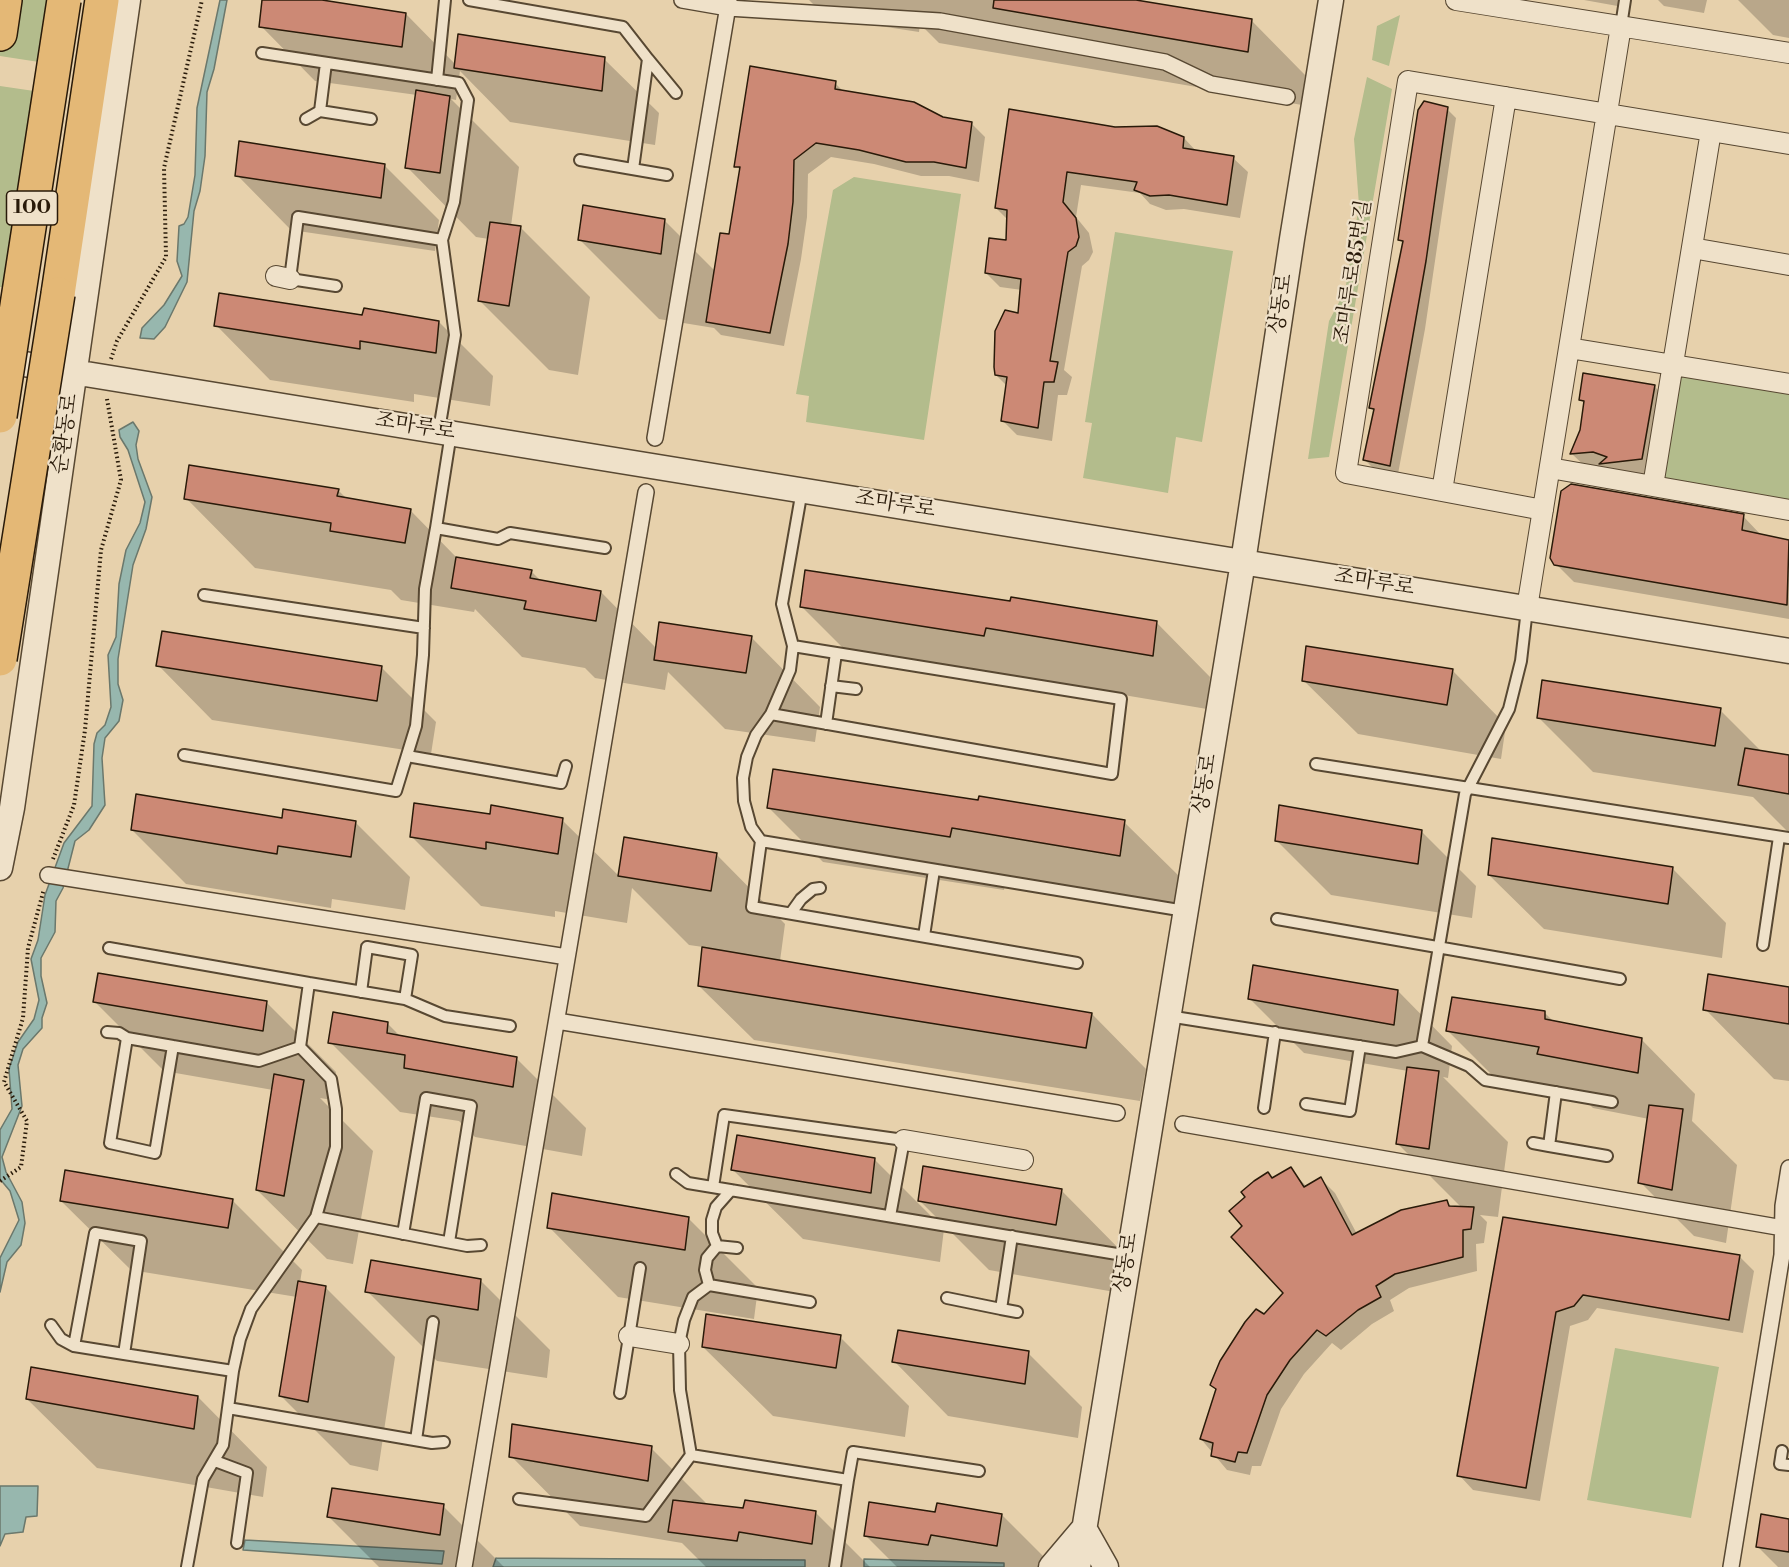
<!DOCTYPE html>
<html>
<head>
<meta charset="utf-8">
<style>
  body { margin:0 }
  canvas { display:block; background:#e7d1ac }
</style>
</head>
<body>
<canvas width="1789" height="1567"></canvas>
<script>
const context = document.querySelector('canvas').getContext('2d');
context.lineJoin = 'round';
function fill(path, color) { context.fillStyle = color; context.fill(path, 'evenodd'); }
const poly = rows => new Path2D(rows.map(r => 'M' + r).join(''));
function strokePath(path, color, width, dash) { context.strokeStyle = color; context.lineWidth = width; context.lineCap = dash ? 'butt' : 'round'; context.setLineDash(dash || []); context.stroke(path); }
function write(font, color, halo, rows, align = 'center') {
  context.font = font + ' "Libre Bodoni","Noto Serif KR",serif'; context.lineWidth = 4.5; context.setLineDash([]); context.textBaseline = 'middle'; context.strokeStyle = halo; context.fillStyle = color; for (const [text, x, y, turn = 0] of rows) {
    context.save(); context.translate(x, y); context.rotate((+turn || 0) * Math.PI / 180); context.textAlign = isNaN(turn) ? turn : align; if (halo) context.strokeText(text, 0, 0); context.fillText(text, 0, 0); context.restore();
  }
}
fill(poly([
  [0,0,48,0,39,62,0,56],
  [1400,15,1389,66,1372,60,1377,26],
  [1367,77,1392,89,1329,457,1308,459,1329,321,1345,291,1359,205,1354,139],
  [0,86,34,91,4,287,0,287],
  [854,177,961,194,924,440,806,422,809,396,796,394,833,190],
  [1115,232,1233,251,1202,442,1176,437,1168,493,1083,478,1092,423,1085,422],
  [1676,373,1789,391,1789,501,1659,480],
  [1615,1348,1719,1367,1691,1518,1587,1500]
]), '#b3bc8c');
const water = poly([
  [220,0,227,0,214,69,207,92,205,156,200,191,194,211,187,282,165,327,154,339,140,338,142,328,164,305,182,276,177,261,179,226,184,224,188,217,195,175,197,108,220,0],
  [133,422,139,431,136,445,138,459,152,497,146,529,133,565,118,659,118,684,123,700,119,721,105,738,102,758,105,805,89,830,75,841,63,888,56,901,55,932,41,958,41,976,47,1003,42,1018,42,1028,23,1049,18,1065,22,1106,2,1157,6,1172,22,1202,25,1223,21,1245,7,1262,0,1292,0,1258,19,1220,10,1191,0,1179,0,1130,12,1109,9,1069,18,1042,34,1019,39,1000,31,959,38,940,45,895,64,843,92,806,94,744,97,733,105,725,111,707,108,655,116,637,119,584,126,550,140,523,145,502,128,450,120,437,119,430,133,422],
  [0,1486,38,1486,37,1516,26,1517,23,1532,5,1534,0,1546,0,1486],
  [245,1540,444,1551,442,1564,243,1550,245,1540],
  [496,1558,805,1560,805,1567,493,1567,496,1558],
  [864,1559,1004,1563,1004,1567,864,1567,864,1559]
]);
fill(water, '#97b7ae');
strokePath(water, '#6b786c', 1.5);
fill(poly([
  [264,0,313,0,406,14,456,65,604,59,659,113,655,145,510,122,460,71,456,100,451,99,519,167,511,226,520,227,590,297,578,375,549,370,479,300,489,239,476,237,407,167,417,95,315,81,261,26],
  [809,0,1127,0,1251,20,1305,75,1302,105,939,43,920,24,919,32,827,18],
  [1584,0,1624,0,1623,7],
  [1658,0,1707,0,1704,13,1664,6],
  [1738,0,1789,0,1789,38,1773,35],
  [835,83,844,92,943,118,971,123,985,137,979,182,949,176,921,176,874,164,831,157,808,174,807,217,801,259,784,346,721,335,714,328,659,319,580,240,664,220,715,271,730,235,741,171,736,166],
  [1447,109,1456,118,1425,329,1398,474,1374,469,1365,460,1375,412,1370,407,1404,244,1400,240],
  [1011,111,1184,138,1197,152,1233,158,1248,172,1240,218,1184,209,1166,210,1150,204,1140,193,1081,185,1076,217,1089,233,1093,252,1089,260,1082,266,1064,370,1072,377,1067,395,1058,395,1052,441,1017,435,1003,421,1007,386,996,375,1019,315,1022,290,1000,287,986,273,1007,242,1008,220,996,208],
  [385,166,439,220,435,251,291,230,237,175],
  [363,317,439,322,493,376,490,406,414,394,414,402,270,380,216,325],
  [1654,386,1673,405,1661,478,1591,472,1572,454,1582,430,1585,404,1581,400],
  [338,490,348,500,410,510,458,559,531,571,541,581,601,592,657,649,751,637,820,707,815,742,725,729,668,672,665,690,595,678,585,668,522,657,475,609,474,612,401,600,391,590,255,568,186,498],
  [1743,516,1761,535,1789,540,1789,619,1574,582,1556,564],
  [802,607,1156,622,1210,677,1207,709,1040,681,856,661],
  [158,665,381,667,436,722,431,754,212,720],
  [1452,670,1506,725,1501,759,1358,734,1303,680],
  [1720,710,1762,752,1789,757,1789,833,1753,797,1593,772,1539,718],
  [769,808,1124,822,1179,876,1174,909,1006,881,1004,890,823,862],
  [491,815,562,820,620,877,626,839,716,854,785,924,780,961,1092,1014,1146,1069,1140,1101,754,1040,699,986,703,947,689,945,632,888,627,923,555,911,555,917,481,906,411,836],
  [283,820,356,823,410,877,405,910,332,899,331,908,186,884,132,830],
  [1422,832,1476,886,1472,918,1331,895,1277,841],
  [1672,868,1726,923,1722,958,1544,929,1489,875],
  [1789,989,1789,1081,1774,1079,1705,1009],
  [1398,991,1452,1046,1448,1078,1443,1077,1508,1142,1498,1217,1480,1215,1487,1222,1484,1243,1476,1244,1477,1271,1409,1288,1390,1300,1394,1311,1372,1324,1341,1350,1332,1343,1304,1374,1281,1409,1261,1466,1252,1466,1250,1475,1227,1470,1201,1439,1217,1390,1212,1385,1264,1316,1285,1293,1244,1226,1268,1174,1273,1179,1290,1169,1307,1187,1321,1179,1335,1193,1357,1234,1446,1201,1453,1208,1462,1208,1397,1143,1408,1071,1304,1053,1250,999],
  [94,1001,266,1002,336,1072,332,1100,320,1098,373,1151,353,1264,327,1259,257,1190,273,1090,164,1071],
  [1544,1012,1554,1022,1641,1039,1695,1094,1692,1121,1737,1165,1726,1243,1694,1236,1640,1182,1649,1119,1593,1108,1584,1099,1502,1085,1448,1031],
  [387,1023,401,1037,516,1058,586,1128,582,1156,475,1137,459,1121,400,1112,330,1042],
  [875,1160,944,1229,940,1262,803,1239,733,1170],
  [1061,1190,1130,1260,1126,1294,989,1270,919,1200],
  [232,1200,302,1270,300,1283,326,1288,395,1357,378,1471,350,1465,280,1395,297,1297,131,1270,61,1201],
  [688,1218,758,1288,754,1319,618,1297,549,1227],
  [1504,1219,1740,1257,1754,1271,1743,1333,1597,1308,1588,1320,1570,1326,1540,1501,1473,1490,1459,1475],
  [480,1280,550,1350,547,1378,437,1361,367,1291],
  [840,1337,909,1406,905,1437,773,1416,703,1347],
  [1028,1353,1082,1407,1078,1438,948,1416,894,1361],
  [198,1397,267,1467,263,1497,97,1468,27,1399],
  [651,1448,709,1506,744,1510,815,1512,870,1567,706,1567,682,1543,580,1526,511,1456],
  [443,1506,504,1567,379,1567,329,1517],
  [936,1513,1002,1515,1054,1567,897,1567,865,1535],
  [1789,1520,1789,1567,1778,1567,1757,1546]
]), '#0003');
const building = poly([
  [262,0,322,0,406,13,402,47,259,27,262,0],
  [994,0,1136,0,1252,19,1248,52,993,8,994,0],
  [458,34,605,57,602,91,454,68,458,34],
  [750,66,836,81,835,89,914,102,943,117,972,122,966,168,934,162,906,162,859,150,816,143,794,160,793,202,788,244,770,333,706,322,720,233,729,234,740,167,734,167,750,66],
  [416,90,450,96,440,173,405,168,416,90],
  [1424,101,1448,107,1426,261,1390,466,1363,460,1374,409,1369,408,1403,241,1398,240,1418,110,1424,101],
  [1009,109,1115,127,1157,126,1184,137,1183,148,1234,156,1227,205,1169,195,1150,196,1134,190,1137,182,1067,172,1063,202,1076,218,1079,237,1076,246,1068,252,1050,361,1058,362,1054,382,1044,382,1038,428,1001,421,1007,377,995,375,994,367,995,331,1005,310,1018,313,1021,279,985,273,989,238,1006,240,1007,210,995,208,1009,109],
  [239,141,385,164,381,198,235,176,239,141],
  [583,205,665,219,661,254,578,240,583,205],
  [490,222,521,226,509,306,478,301,490,222],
  [219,293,362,315,364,308,439,321,436,353,360,341,360,349,214,326,219,293],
  [1583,373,1655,385,1642,459,1599,464,1607,457,1593,452,1570,454,1580,430,1584,401,1579,400,1583,373],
  [189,465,339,489,337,496,411,509,405,543,330,531,331,523,184,499,189,465],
  [1571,484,1744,514,1742,530,1789,540,1787,605,1554,565,1550,558,1561,491,1571,484],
  [456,557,532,570,530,578,601,591,596,621,524,609,526,601,451,588,456,557],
  [805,570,1010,601,1011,597,1157,621,1153,656,986,628,984,636,800,607,805,570],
  [659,622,752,636,746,673,654,660,659,622],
  [162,631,382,666,377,701,156,666,162,631],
  [1306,646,1453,669,1447,705,1302,681,1306,646],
  [1542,680,1721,708,1715,746,1537,718,1542,680],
  [1745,748,1789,755,1789,794,1738,785,1745,748],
  [773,769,978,800,979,796,1125,820,1120,856,952,828,950,837,767,808,773,769],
  [136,794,282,818,283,809,356,821,351,857,278,846,277,854,131,830,136,794],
  [414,803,490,814,491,805,563,818,558,854,486,842,486,849,410,837,414,803],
  [1279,805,1422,830,1418,864,1275,841,1279,805],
  [624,837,717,853,711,891,618,876,624,837],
  [1492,838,1673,867,1668,904,1488,875,1492,838],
  [702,947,1092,1013,1086,1048,698,986,702,947],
  [1253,965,1398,990,1394,1025,1248,999,1253,965],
  [98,973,267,1001,263,1031,93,1002,98,973],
  [1708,974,1789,987,1789,1024,1703,1010,1708,974],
  [1452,997,1545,1011,1545,1019,1642,1038,1638,1073,1537,1054,1539,1047,1446,1031,1452,997],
  [333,1012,388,1022,387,1033,517,1057,513,1087,404,1068,405,1055,328,1043,333,1012],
  [1407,1067,1439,1071,1429,1149,1396,1144,1407,1067],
  [274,1074,304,1080,284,1196,256,1190,274,1074],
  [1649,1105,1683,1109,1672,1190,1638,1183,1649,1105],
  [737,1135,875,1158,871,1193,731,1170,737,1135],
  [923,1166,1062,1189,1056,1225,918,1201,923,1166],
  [1291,1167,1304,1187,1321,1177,1352,1235,1401,1210,1447,1200,1449,1206,1474,1207,1471,1229,1463,1230,1463,1257,1395,1274,1376,1286,1381,1297,1358,1310,1326,1336,1317,1330,1290,1360,1267,1395,1247,1453,1238,1452,1235,1462,1211,1456,1213,1443,1200,1439,1216,1389,1210,1385,1220,1361,1245,1322,1256,1309,1264,1314,1283,1293,1231,1237,1242,1226,1229,1211,1245,1197,1241,1192,1254,1181,1268,1172,1272,1178,1291,1167],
  [65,1170,233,1199,228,1228,60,1201,65,1170],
  [552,1193,689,1217,685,1250,547,1228,552,1193],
  [1503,1217,1740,1255,1729,1320,1583,1295,1574,1306,1556,1312,1526,1488,1457,1476,1503,1217],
  [371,1260,481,1279,478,1310,365,1292,371,1260],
  [298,1281,326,1286,308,1402,279,1396,298,1281],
  [706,1314,841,1335,836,1368,702,1347,706,1314],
  [898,1330,1029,1351,1025,1384,892,1362,898,1330],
  [31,1367,198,1396,194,1429,26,1399,31,1367],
  [512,1424,652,1446,648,1481,509,1457,512,1424],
  [332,1488,444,1504,440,1535,327,1517,332,1488],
  [673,1500,743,1508,745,1500,816,1511,812,1544,739,1532,737,1541,668,1532,673,1500],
  [869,1502,935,1512,937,1503,1002,1514,997,1546,931,1535,928,1545,864,1536,869,1502],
  [1761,1514,1789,1519,1789,1552,1756,1547,1761,1514]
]);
fill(building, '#cc8975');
strokePath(building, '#291a09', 1.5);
const service = poly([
  [469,0,623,27,648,59,633,169],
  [1621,26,1625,0],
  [262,53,459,83,468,100,454,202,442,240],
  [648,59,676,93],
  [437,80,445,0],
  [320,111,371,119],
  [306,119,320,111,326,63],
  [580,160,667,175],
  [336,286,290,279,298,217,442,240,455,335,439,430],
  [451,433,436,528,498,539,510,533,605,548],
  [802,490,782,604,793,646,790,670,771,714,756,735,747,757,743,778,744,801,751,827,761,841,1185,911],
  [204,595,424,628],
  [831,686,856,689],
  [771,714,1112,774,1121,699,793,646],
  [826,724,836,653],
  [184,755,396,791,416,726,423,655,425,589,436,528],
  [407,756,561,783,566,766],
  [1316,764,1789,838],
  [761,841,752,907,1077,963],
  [791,913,801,899,813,889,820,888],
  [1277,919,1620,979],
  [924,936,934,870],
  [1763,945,1779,837],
  [109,948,309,983,300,1047,331,1079,336,1109,336,1147,316,1217,251,1309,240,1339,233,1371,223,1445,203,1479,187,1567],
  [309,983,405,999,445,1016,510,1026],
  [361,992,367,947,412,955,405,999],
  [1168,1016,1396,1052,1422,1046,1465,794,1509,709,1521,661,1527,609],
  [107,1032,119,1033,127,1038,259,1061,300,1047],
  [127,1038,110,1143,155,1153,173,1046],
  [1422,1046,1469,1066,1485,1080,1612,1102],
  [1306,1104,1350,1111,1360,1046],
  [1264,1108,1275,1032],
  [1533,1143,1549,1146,1556,1092],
  [1549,1146,1607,1156],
  [676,1174,688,1183,1129,1256],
  [713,1187,724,1115,904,1140,890,1216],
  [316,1217,467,1246,481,1245],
  [403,1234,426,1098,471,1106,449,1242],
  [717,1246,737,1248],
  [709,1285,810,1302],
  [947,1298,1001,1309,1012,1236],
  [1001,1309,1017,1312],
  [51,1325,61,1339,74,1346],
  [124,1354,141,1241,95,1233,74,1346,124,1354,233,1371],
  [620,1393,640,1268],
  [228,1408,432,1443,444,1442],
  [416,1440,433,1322],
  [1782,1451,1780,1464,1789,1465],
  [691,1455,848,1480,835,1567],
  [215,1461,247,1473,237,1543],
  [848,1480,853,1452,979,1471],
  [519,1499,646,1516,691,1455,680,1390,679,1344,684,1320,693,1297,709,1285,705,1270,707,1258,717,1246,712,1233,712,1220,716,1207,731,1190]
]);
const pedestrian = poly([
  [682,0,728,8,940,21,1165,62,1211,84,1287,97],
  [655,438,729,0],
  [48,875,567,957],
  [557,1021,1117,1113],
  [1183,1124,1783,1228],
  [464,1567,646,492],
  [1731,1567,1782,1255,1783,1206,1789,1168]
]);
const minor = poly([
  [1456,0,1789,53],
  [1692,248,1789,265],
  [276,276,290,279],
  [1569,348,1789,384],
  [1550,468,1789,510],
  [1653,486,1711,131],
  [1442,491,1506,97],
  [1543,510,1346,473,1408,81,1789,144],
  [1527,608,1621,26],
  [904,1140,1023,1160],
  [629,1336,679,1344]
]);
const tertiary = poly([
  [0,360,1789,651],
  [0,868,12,808,128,0],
  [1084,1528,1106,1567],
  [1051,1567,1084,1528],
  [1078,1567,1243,562,1292,239,1331,0]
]);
const motorway = poly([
  [0,34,5,0],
  [58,294,102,0]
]);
strokePath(service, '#584832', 14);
strokePath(pedestrian, '#584832', 18);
strokePath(minor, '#584832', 22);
strokePath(tertiary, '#584832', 27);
strokePath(motorway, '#291a09', 36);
strokePath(poly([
  [111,359,117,341,166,257,164,168,202,0],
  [53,859,74,805,85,730,101,550,121,480,107,399],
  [0,1181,21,1167,27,1121,4,1082,23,1018,28,948,44,889]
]), '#291a09', 4, [1.5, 3]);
strokePath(service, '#efe1c9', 10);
strokePath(pedestrian, '#efe1c9', 15);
strokePath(minor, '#efe1c9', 20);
strokePath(tertiary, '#efe1c9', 24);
strokePath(motorway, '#e4b876', 33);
const motorwayBridge = poly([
  [0,416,64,0],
  [0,659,58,294]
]);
strokePath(motorwayBridge, '#291a09', 36, []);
strokePath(motorwayBridge, '#e4b876', 33);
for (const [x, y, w] of [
  [32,208,51]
]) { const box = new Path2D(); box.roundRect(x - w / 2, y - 17, w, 34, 4.5); context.fillStyle = '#efe1c9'; context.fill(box); strokePath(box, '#291a09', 1.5); }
write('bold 20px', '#291a09', null, [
  ["100",32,208]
]);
write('21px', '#291a09', '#efe1c9', [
  ["조마루로85번길",1354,272,-81],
  ["상동로",1282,304,-82],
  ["조마루로",415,427,9],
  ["순환동로",66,434,-82],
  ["조마루로",895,505,9],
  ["조마루로",1374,583,9],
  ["상동로",1206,784,-81],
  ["상동로",1127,1263,-81]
]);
</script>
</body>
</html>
